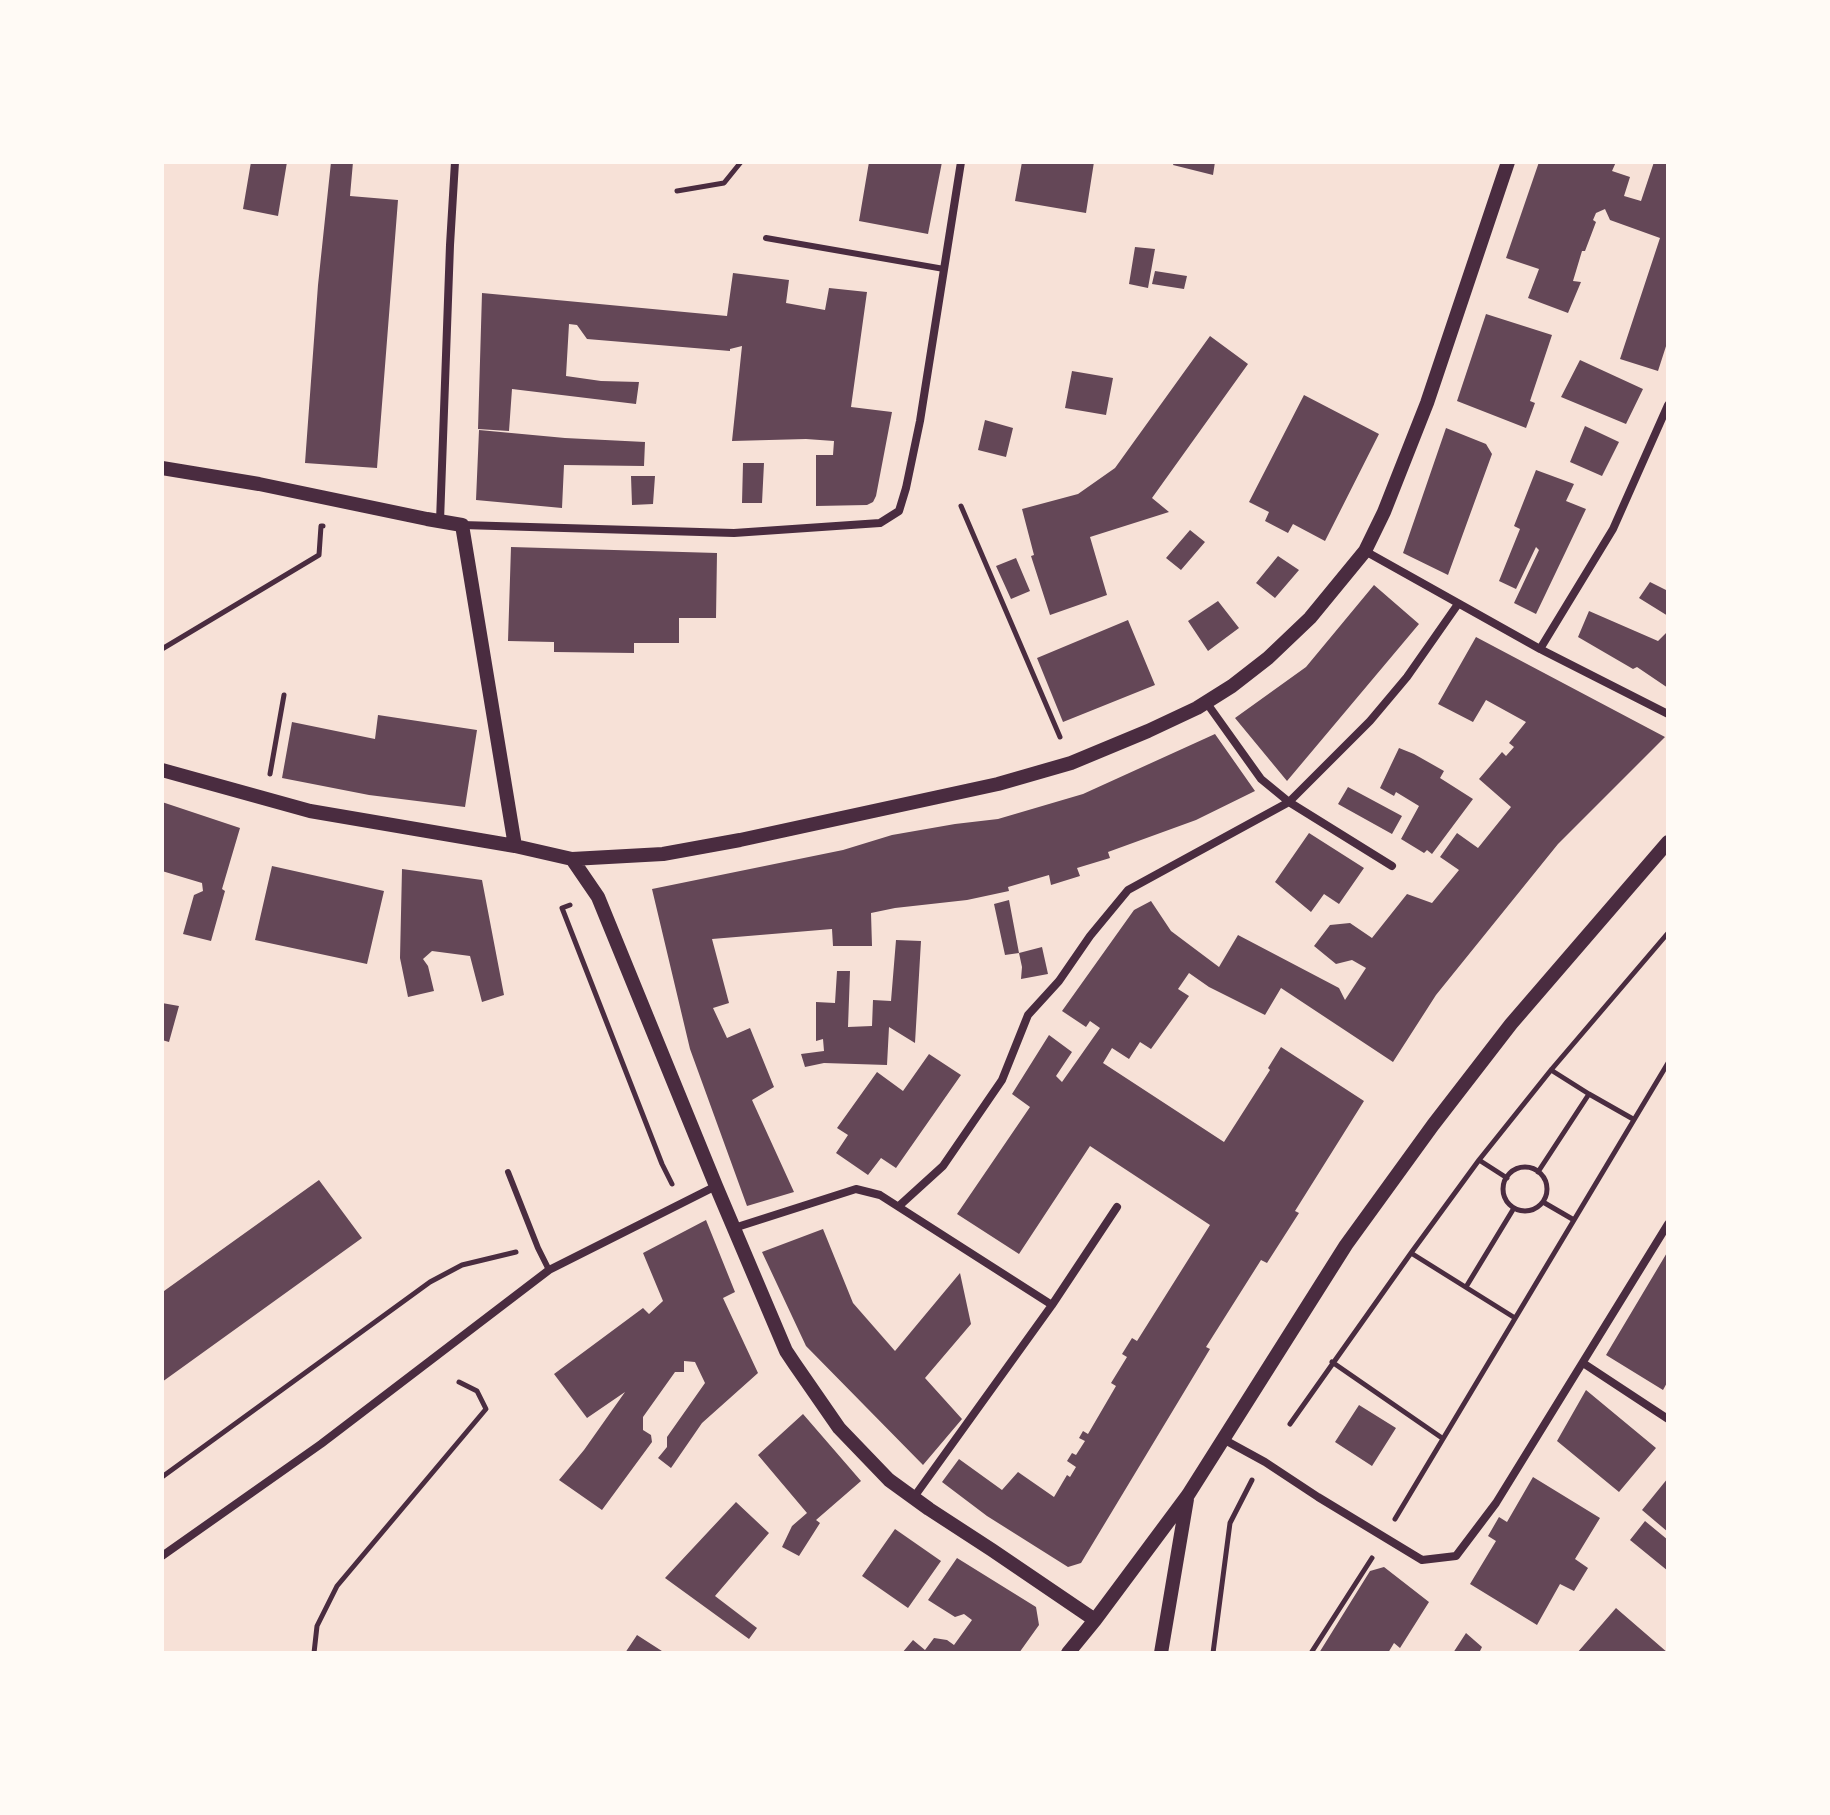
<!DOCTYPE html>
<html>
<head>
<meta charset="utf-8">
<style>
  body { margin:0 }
  #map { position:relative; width:1830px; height:1815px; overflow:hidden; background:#f7e1d7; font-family:Arial,sans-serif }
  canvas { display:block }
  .frame { position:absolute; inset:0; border:164px solid #fffaf5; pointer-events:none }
</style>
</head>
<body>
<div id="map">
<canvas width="1830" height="1815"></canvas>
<div class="frame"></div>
</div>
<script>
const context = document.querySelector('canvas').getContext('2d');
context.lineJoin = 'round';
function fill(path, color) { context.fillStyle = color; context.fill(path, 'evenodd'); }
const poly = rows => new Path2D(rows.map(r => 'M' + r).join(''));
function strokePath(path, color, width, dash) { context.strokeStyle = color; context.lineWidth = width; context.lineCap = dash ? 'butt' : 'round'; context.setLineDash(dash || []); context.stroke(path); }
fill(poly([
  [251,162,287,162,278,216,243,209],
  [331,162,353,162,350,196,398,200,377,468,305,463,318,285],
  [869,162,942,162,928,234,859,221],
  [1022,162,1094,162,1086,213,1015,201],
  [1174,162,1215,162,1213,175,1173,165],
  [1539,162,1616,162,1612,171,1630,177,1624,196,1641,201,1654,162,1668,162,1668,340,1658,371,1620,359,1660,238,1610,220,1605,209,1596,213,1593,220,1596,222,1585,251,1582,251,1573,281,1581,282,1568,313,1528,298,1539,269,1506,258],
  [1135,247,1155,249,1148,288,1129,284],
  [1155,271,1187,276,1184,289,1152,284],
  [733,273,789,280,786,303,825,310,829,288,867,292,851,407,892,412,876,496,873,502,867,505,816,506,816,455,833,455,834,441,806,439,732,441,742,346,730,349,730,351,587,339,577,325,569,324,566,376,601,381,639,382,636,404,512,389,509,431,478,429,482,293,727,316],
  [1486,314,1552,335,1530,401,1535,403,1526,428,1457,401],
  [1210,336,1248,364,1152,498,1169,512,1090,537,1107,595,1050,615,1031,556,1034,555,1022,509,1078,494,1115,468],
  [1580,360,1643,389,1626,424,1561,397],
  [1072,371,1113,378,1106,415,1065,408],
  [1304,395,1379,434,1325,541,1293,524,1288,533,1265,521,1269,512,1249,502],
  [985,420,1013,428,1006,457,978,450],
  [1585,426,1619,442,1602,476,1570,462],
  [1446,428,1486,444,1492,454,1448,575,1403,553],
  [479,430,565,438,645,442,644,466,564,465,562,508,476,500],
  [743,463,764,463,762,503,742,503],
  [1536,470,1574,484,1566,501,1586,509,1536,614,1514,603,1539,550,1536,547,1516,589,1499,581,1520,529,1514,526],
  [631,476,655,476,653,504,632,505],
  [1190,530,1205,542,1181,570,1166,558],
  [511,547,717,553,716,618,679,618,679,643,634,643,634,653,554,652,554,642,508,641],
  [1278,556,1299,570,1275,598,1256,583],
  [1016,558,1030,591,1011,599,996,566],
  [1650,582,1668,591,1668,616,1639,598],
  [1374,585,1419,624,1287,781,1235,718,1306,667],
  [1218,601,1239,628,1208,651,1188,621],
  [1589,611,1658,641,1668,631,1668,688,1637,667,1633,669,1578,637],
  [1128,620,1155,685,1063,722,1037,658],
  [1476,637,1665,737,1558,844,1436,995,1393,1062,1281,988,1265,1015,1209,987,1189,973,1178,989,1189,996,1151,1049,1140,1042,1129,1059,1112,1048,1103,1063,1224,1142,1270,1070,1268,1068,1281,1047,1364,1101,1295,1211,1299,1213,1267,1263,1261,1260,1206,1347,1210,1349,1081,1563,1068,1567,987,1516,942,1482,959,1459,1002,1490,1018,1472,1054,1497,1067,1475,1070,1477,1076,1467,1067,1461,1072,1453,1076,1455,1085,1441,1079,1438,1083,1431,1088,1434,1116,1386,1111,1383,1127,1357,1122,1354,1132,1338,1137,1341,1210,1225,1090,1146,1019,1254,957,1214,1030,1107,1012,1094,1049,1035,1072,1052,1056,1076,1062,1082,1100,1028,1090,1021,1086,1027,1062,1011,1134,910,1151,901,1171,931,1219,967,1238,935,1339,988,1345,1000,1366,968,1352,960,1336,964,1314,946,1330,925,1350,923,1372,938,1407,894,1432,903,1459,870,1440,857,1457,833,1478,848,1511,807,1479,779,1502,752,1506,756,1514,747,1509,743,1526,722,1486,700,1473,722,1438,704],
  [378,715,477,730,465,807,369,795,282,778,292,722,375,739],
  [1215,734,1255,791,1196,820,1108,852,1110,858,1077,868,1080,876,1051,885,1049,875,1008,887,1009,891,967,900,895,908,871,913,872,946,833,946,832,929,712,939,729,1003,713,1008,727,1038,750,1028,774,1087,752,1100,794,1192,747,1206,690,1049,652,889,843,850,892,835,955,824,998,819,1083,794],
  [1399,748,1414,754,1444,771,1440,778,1473,799,1432,854,1427,850,1424,853,1401,839,1419,806,1396,792,1394,796,1380,788],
  [1348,787,1402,816,1392,834,1338,804],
  [162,802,240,828,222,889,225,891,211,941,183,934,194,895,203,891,202,883,162,871],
  [1309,833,1364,868,1339,904,1324,894,1311,912,1275,882],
  [272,866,384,891,367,964,255,940],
  [402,869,482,880,504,995,482,1002,470,956,432,951,423,959,428,966,434,991,408,997,400,958],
  [1009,900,1019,953,1005,955,994,904],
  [896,940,921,941,915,1043,889,1027,887,1065,824,1063,805,1067,801,1054,824,1051,823,1039,816,1041,816,1002,835,1003,837,971,850,971,848,1027,872,1026,873,1000,891,1001],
  [1042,947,1048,974,1021,979,1022,967,1019,953],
  [162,1003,179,1006,169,1042,162,1040],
  [929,1054,961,1075,896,1168,881,1158,868,1175,836,1153,848,1135,837,1128,877,1072,903,1091],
  [319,1180,362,1238,162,1382,162,1288,164,1291],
  [706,1220,735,1292,723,1298,758,1373,702,1423,671,1468,658,1458,667,1447,667,1437,705,1383,695,1362,684,1361,684,1372,675,1372,643,1417,643,1430,651,1435,652,1442,602,1510,559,1480,584,1450,625,1392,587,1418,554,1374,643,1308,649,1314,663,1301,643,1253],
  [823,1229,853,1303,895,1351,960,1273,971,1324,925,1378,962,1419,923,1465,806,1346,762,1252],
  [1668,1251,1668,1381,1663,1390,1606,1355],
  [1586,1390,1656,1448,1619,1492,1557,1441],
  [1359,1405,1396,1428,1372,1466,1335,1442],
  [803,1414,861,1481,816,1520,820,1523,799,1556,782,1547,792,1526,807,1513,758,1455],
  [1533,1477,1600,1518,1575,1559,1588,1568,1574,1591,1560,1584,1537,1625,1470,1584,1496,1541,1488,1536,1499,1517,1507,1522],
  [1668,1478,1668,1532,1642,1510],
  [736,1502,769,1533,715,1596,757,1628,749,1639,665,1578],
  [1645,1521,1668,1540,1668,1571,1630,1540],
  [895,1529,941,1561,908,1608,862,1576],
  [957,1558,1036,1607,1039,1625,1019,1653,902,1653,913,1640,925,1650,934,1638,947,1640,954,1645,972,1620,964,1614,955,1617,928,1600],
  [1384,1567,1429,1602,1400,1648,1394,1643,1388,1653,1319,1653,1370,1571],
  [1616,1608,1668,1653,1577,1653],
  [1466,1633,1482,1647,1479,1653,1453,1653],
  [637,1635,665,1653,625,1653]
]), '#644757');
strokePath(poly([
  [677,191,724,183,741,162],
  [961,506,1060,737],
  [162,649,319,555,321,526,323,526],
  [270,774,284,695],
  [570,905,562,908,662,1164,672,1184],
  [1551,1070,1589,1094,1633,1119],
  [1479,1160,1507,1178],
  '1503 1189a22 22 0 1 1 44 0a22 22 0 1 1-44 0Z',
  [1538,1172,1589,1094],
  [1543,1202,1574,1220],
  [1411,1253,1515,1318],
  [1466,1287,1514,1208],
  [1332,1362,1442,1438],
  [1290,1424,1411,1253,1479,1160,1551,1070,1668,933],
  [162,1477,430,1282,462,1265,516,1252],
  [1395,1519,1668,1063],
  [314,1653,317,1626,337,1586,486,1409,477,1391,459,1382],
  [1213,1653,1230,1523,1252,1480],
  [1311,1653,1372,1558]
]), '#4a2c40', 5);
strokePath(poly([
  [766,238,944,269],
  [508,1172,538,1248,549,1270]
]), '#4a2c40', 6);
strokePath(poly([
  [440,521,450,245,455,162],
  [462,525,734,533,880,523,899,511,906,488,920,421,961,162],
  [1365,551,1540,649,1668,714],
  [1540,649,1613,529,1668,405],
  [1206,702,1261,779,1289,802,1392,866],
  [899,1206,943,1166,1002,1080,1028,1015,1059,981,1090,936,1128,890,1289,802,1370,721,1407,677,1458,604],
  [734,1228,856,1189,880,1195,1052,1305],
  [1583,1363,1668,1419],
  [1223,1439,1265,1462,1318,1497,1422,1560,1456,1556,1496,1503,1668,1224],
  [914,1497,1052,1305,1117,1207],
  [162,1556,321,1444,549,1270,716,1186]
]), '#4a2c40', 8);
strokePath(poly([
  [162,468,259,484,427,519,462,525,515,846],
  [162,770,310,811,515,846,572,859,663,854,740,840,998,784,1071,763,1148,731,1197,708,1232,686,1268,658,1310,618,1365,551,1384,512,1427,403,1508,162],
  [572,859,598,897,716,1186,786,1351,794,1363,839,1428,889,1480,929,1509,992,1550,1095,1620],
  [1068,1653,1095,1620,1188,1495,1346,1245,1433,1125,1511,1024,1668,842],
  [1161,1653,1187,1499]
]), '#4a2c40', 14);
</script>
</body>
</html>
